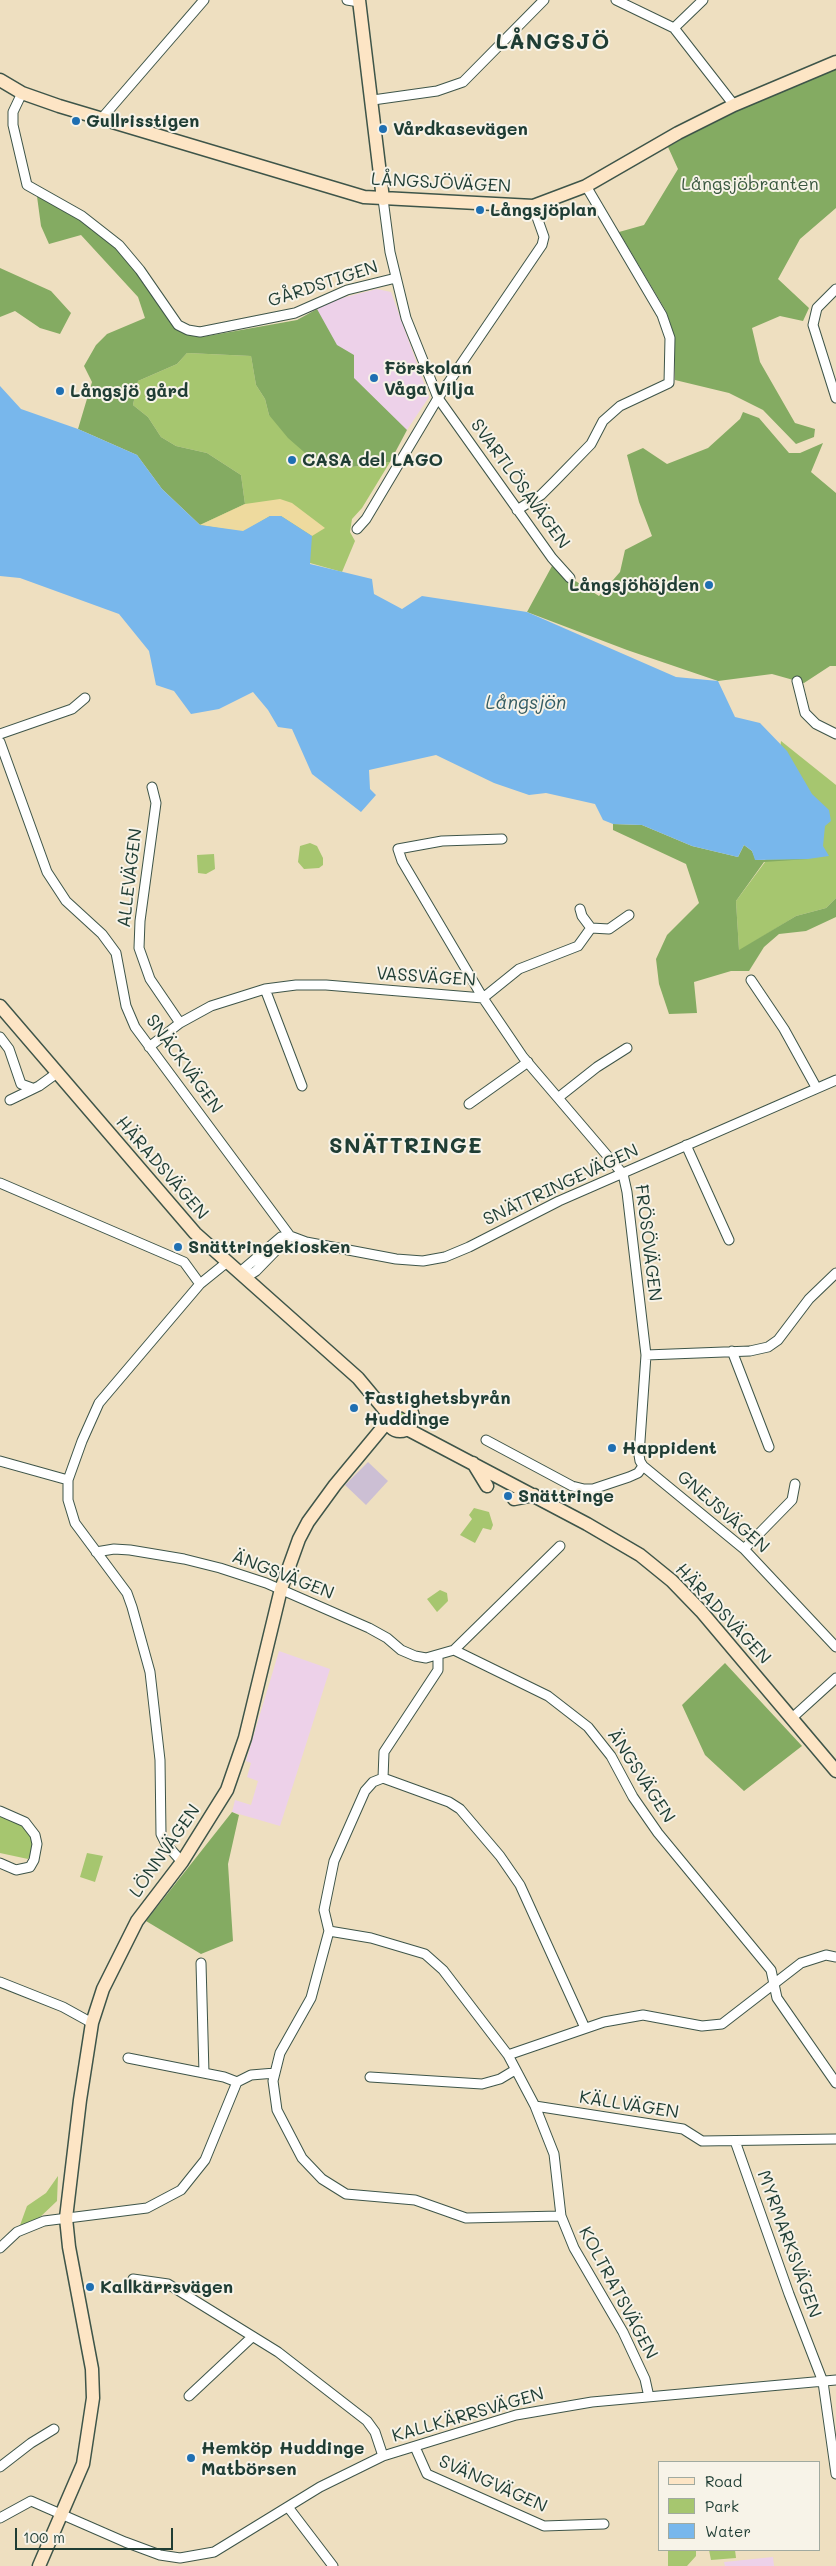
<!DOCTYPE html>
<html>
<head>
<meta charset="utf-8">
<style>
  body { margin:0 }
  #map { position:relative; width:836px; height:2566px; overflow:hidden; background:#eedfc0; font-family:Mali,sans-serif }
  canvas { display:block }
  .legend { position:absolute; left:658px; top:2461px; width:162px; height:90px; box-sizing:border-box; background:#f7f3e8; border:1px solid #a1aaa0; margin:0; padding:6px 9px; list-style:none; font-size:15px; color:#1f3d34 }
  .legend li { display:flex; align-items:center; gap:10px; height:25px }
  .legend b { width:25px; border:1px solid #a1aaa0 }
  .scale { position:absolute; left:15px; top:2528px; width:158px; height:22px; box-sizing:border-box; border:2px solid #1f3d34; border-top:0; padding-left:6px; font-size:15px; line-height:18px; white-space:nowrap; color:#1f3d34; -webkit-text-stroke:4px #f7f3e8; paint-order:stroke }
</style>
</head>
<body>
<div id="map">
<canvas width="836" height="2566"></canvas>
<ul class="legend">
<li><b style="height:6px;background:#fde5c5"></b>Road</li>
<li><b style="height:14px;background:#a6c66f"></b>Park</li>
<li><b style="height:14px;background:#78b7ec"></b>Water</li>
</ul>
<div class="scale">100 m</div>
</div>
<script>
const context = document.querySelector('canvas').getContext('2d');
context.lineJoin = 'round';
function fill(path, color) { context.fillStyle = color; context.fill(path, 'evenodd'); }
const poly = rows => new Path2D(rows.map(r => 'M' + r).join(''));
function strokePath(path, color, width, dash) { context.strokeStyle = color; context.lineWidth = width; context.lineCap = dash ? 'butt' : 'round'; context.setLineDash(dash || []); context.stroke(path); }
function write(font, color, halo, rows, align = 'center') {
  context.font = font + ' Mali,sans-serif'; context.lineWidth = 4; context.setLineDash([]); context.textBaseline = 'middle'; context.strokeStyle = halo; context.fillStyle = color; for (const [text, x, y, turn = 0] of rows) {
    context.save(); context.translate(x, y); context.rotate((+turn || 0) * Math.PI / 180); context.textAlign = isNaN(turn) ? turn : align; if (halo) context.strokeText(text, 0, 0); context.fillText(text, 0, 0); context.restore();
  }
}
fill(poly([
  [377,289,391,292,429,397,407,430,397,432,297,320,334,300],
  [279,1651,330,1669,280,1826,232,1812,235,1800,251,1805,258,1781,247,1777,251,1763,246,1761],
  [773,2557,774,2566,725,2566,724,2562]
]), '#edd1e9');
fill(poly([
  [368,1462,388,1481,366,1505,345,1485]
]), '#ccbfd4');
fill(poly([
  [187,353,251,356,256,385,265,399,269,415,352,467,390,462,362,508,352,519,350,532,355,541,342,572,310,563,200,525,245,504,241,475,207,453,176,446,161,437,148,417,133,405,138,381,177,364],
  [781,741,836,785,836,898,826,908,796,916,739,951,736,901,765,862,773,812],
  [310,843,317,846,323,858,323,865,319,868,304,869,298,862,300,846],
  [214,854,215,869,206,874,198,873,197,855],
  '391 1418a10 10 0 1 1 20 0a10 10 0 1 1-20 0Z',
  [474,1508,489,1512,493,1525,491,1530,483,1528,475,1543,460,1535,472,1519,469,1515],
  [440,1590,447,1593,448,1601,437,1612,427,1599],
  [0,1811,28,1828,34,1848,28,1859,0,1853],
  [87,1853,103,1856,95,1882,80,1877],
  [58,2176,57,2201,37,2220,19,2228,27,2206,46,2193],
  [668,2550,696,2550,696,2556,687,2566,668,2566],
  [709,2550,735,2550,736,2558,711,2560]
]), '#a6c66f');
fill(poly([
  [836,65,836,208,800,239,778,279,809,308,803,321,780,316,752,328,760,362,795,423,815,429,814,437,796,444,763,410,729,393,675,380,675,338,666,311,619,232,644,225,678,169,668,147,735,108],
  [36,189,119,245,173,325,193,336,202,337,297,320,317,309,337,345,354,355,354,378,407,430,390,462,352,467,320,466,288,438,269,415,265,399,256,385,251,356,187,353,177,364,138,381,133,405,148,417,161,437,176,446,207,453,241,475,245,504,200,525,162,489,137,455,78,429,92,382,84,366,96,345,107,334,145,318,138,297,81,235,49,244,41,226],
  [0,268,51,291,71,313,60,334,40,328,15,311,0,317],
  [743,412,759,418,789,453,800,453,823,443,811,472,836,493,836,666,830,666,804,683,772,674,718,681,627,650,527,612,552,566,599,596,620,572,625,550,652,536,639,502,627,455,643,448,667,464,708,448,740,419],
  [613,824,642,825,692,846,738,857,744,845,752,851,756,860,808,859,764,862,736,901,739,950,796,916,826,908,836,898,836,917,806,931,779,934,764,947,749,971,731,971,694,982,697,1013,669,1014,659,984,656,959,667,935,699,903,686,864,613,830],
  [725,1663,802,1746,744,1791,705,1755,682,1705],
  [232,1812,239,1815,228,1864,233,1941,201,1954,146,1921]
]), '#84ab62');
fill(poly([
  [280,499,292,503,325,528,312,536,281,516,270,516,243,532,200,525,245,504]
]), '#eeda9e');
fill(poly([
  [0,386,21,409,78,429,137,455,162,489,200,525,243,531,270,516,281,516,312,536,310,564,372,579,374,594,402,609,422,596,527,612,676,677,718,681,735,717,760,723,787,751,812,794,829,810,831,821,825,826,823,846,829,856,808,859,755,860,752,851,744,845,738,857,692,846,642,825,613,824,603,820,595,804,546,793,529,795,494,783,436,755,369,770,370,789,376,795,361,812,312,774,292,729,278,727,268,710,253,692,219,709,191,714,174,691,156,685,149,651,119,614,20,578,0,576]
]), '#78b7ec');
const street = poly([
  [347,0,359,2],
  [616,0,674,28,734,105],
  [674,28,703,0],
  [22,93,13,112,13,125,27,185,82,216,119,245,140,270,178,325,188,330,200,332,295,313,347,290,396,278],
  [373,100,437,91,463,82,544,0],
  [102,118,204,0],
  [383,199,390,252,406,318,438,398,552,558,570,578],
  [836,289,817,308,813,325,836,398],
  [517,510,541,495,555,481,591,444,603,421,620,406,669,383,670,338,662,315,586,186],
  [357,529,366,519,438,398,542,245,544,237,533,206],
  [797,681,805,713,816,724,836,734],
  [0,734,72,709,85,698],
  [0,742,47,872,66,901,102,934,116,953,126,1006,135,1027,290,1236],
  [152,787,156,803,140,921,139,948,150,979,180,1023],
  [502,839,442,841,398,849,402,861,483,998,523,1057,623,1174,627,1192,646,1355,639,1455,640,1461,643,1466,744,1549,836,1647],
  [580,909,582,916,591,928],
  [751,980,784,1029,816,1087],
  [265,989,302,1086],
  [0,1037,9,1049,21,1084,32,1088],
  [149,1047,180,1023,211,1006,265,989,296,985,326,985,483,998,519,969,578,946,591,928,609,929,629,915],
  [559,1097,597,1067,627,1048],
  [10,1100,39,1086,57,1073],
  [469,1104,528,1062],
  [686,1145,729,1240],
  [0,1183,184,1262,200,1284],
  [239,1273,281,1237,290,1236,306,1242,396,1259,423,1261,445,1257,469,1247,559,1201,836,1080],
  [245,1278,256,1271,290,1236],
  [732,1351,769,1447],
  [646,1355,750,1351,768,1347,778,1340,809,1299,836,1273],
  [486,1440,572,1486,584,1489,593,1489,629,1477,638,1473,643,1466],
  [0,1461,68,1480],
  [744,1549,792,1500,795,1484],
  [96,1552,114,1549,130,1550,184,1559,220,1568,266,1583,369,1628,387,1638,401,1650,415,1656,426,1658,454,1650,548,1696,588,1727,611,1756,633,1797,658,1833,771,1970,777,1998,836,2083],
  [454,1650,560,1546],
  [438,1656,438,1670,384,1752,383,1778,373,1782,365,1791,334,1861,324,1910,329,1931,311,1998,280,2053,273,2081,277,2110,302,2158,322,2179,346,2194,415,2200,466,2218,561,2216],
  [792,1718,836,1678],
  [383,1778,449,1802,460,1809,500,1856,520,1885,585,2028],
  [0,1811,25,1822,35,1835,37,1844,34,1860,30,1867,16,1870,0,1863],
  [182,1862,166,1844,161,1834,160,1760,150,1672,132,1607,127,1593,75,1523,68,1500,68,1480,82,1441,99,1403,200,1284,226,1263],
  [329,1931,371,1938,425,1954,443,1970,508,2055,535,2106,554,2154,561,2216,574,2248,623,2332,645,2379,649,2397],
  [201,1963,204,2073],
  [0,1982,63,2007,92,2023],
  [508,2055,604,2022,643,2015,702,2026,722,2024,801,1963,826,1955,836,1957],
  [128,2058,224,2077,237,2082],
  [370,2077,482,2084,500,2079,515,2070],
  [535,2106,683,2129,702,2141,836,2139],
  [735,2141,789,2294,823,2382,836,2474],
  [0,2248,17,2232,44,2221,147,2208,181,2190,205,2160,237,2082,251,2075,275,2073],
  [133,2279,168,2284,278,2352,367,2421,375,2432,383,2456],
  [189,2396,252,2337],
  [415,2447,427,2474,544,2526,604,2524],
  [0,2467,31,2443,54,2429],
  [288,2507,333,2566],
  [0,2518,31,2501,125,2542,160,2555,180,2558,214,2552,320,2487,383,2456,516,2415,592,2402,836,2380]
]);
const secondary = poly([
  [359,0,383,199],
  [0,80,22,93,59,106,364,197,533,206,586,186,678,133,734,105,836,62],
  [0,1006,195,1233,358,1378,388,1414],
  '387 1418a13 13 0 1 1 26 0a13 13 0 1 1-26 0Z',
  [407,1429,587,1524,640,1555,672,1581,701,1611,836,1771],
  [473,1463,487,1486],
  [514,1499,534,1495],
  [39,2566,83,2464,93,2398,92,2369,69,2247,66,2218,80,2100,92,2023,103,1989,137,1921,182,1862,227,1790,245,1738,281,1589,299,1539,308,1522,335,1485,388,1421]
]);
strokePath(street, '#3e5549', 11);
strokePath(secondary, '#3e5549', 15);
strokePath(street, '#fff', 9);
strokePath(secondary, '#fde5c5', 12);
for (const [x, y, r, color] of [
  [76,121,5,"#1f6fb2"],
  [383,129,5,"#1f6fb2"],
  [480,210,5,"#1f6fb2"],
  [374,378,5,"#1f6fb2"],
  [60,391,5,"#1f6fb2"],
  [292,460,5,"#1f6fb2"],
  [709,585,5,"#1f6fb2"],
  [178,1247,5,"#1f6fb2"],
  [354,1408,5,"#1f6fb2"],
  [612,1448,5,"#1f6fb2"],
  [508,1496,5,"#1f6fb2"],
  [90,2287,5,"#1f6fb2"],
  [191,2458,5,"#1f6fb2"]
]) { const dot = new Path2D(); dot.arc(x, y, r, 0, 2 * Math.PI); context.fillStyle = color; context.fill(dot); strokePath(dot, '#f7f3e8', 2); }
write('bold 18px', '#1f3d34', '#f7f3e8', [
  ["Gullrisstigen",86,121],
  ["Vårdkasevägen",393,129],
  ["Långsjöplan",490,210],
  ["Förskolan",384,368],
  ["Våga Vilja",384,389],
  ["Långsjö gård",70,391],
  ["CASA del LAGO",302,460],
  ["Långsjöhöjden",699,585,"right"],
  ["Snättringekiosken",188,1247],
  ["Fastighetsbyrån",364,1398],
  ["Huddinge",364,1419],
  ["Happident",622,1448],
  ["Snättringe",518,1496],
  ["Kallkärrsvägen",100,2287],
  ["Hemköp Huddinge",201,2448],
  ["Matbörsen",201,2469]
], 'left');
write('18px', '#1f3d34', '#f7f3e8', [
  ["LÅNGSJÖVÄGEN",441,183,3],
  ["GÅRDSTIGEN",323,284,-18],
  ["SVARTLÖSAVÄGEN",520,484,54],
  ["ALLEVÄGEN",130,878,-83],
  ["VASSVÄGEN",426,977,4],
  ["SNÄCKVÄGEN",184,1064,54],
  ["HÄRADSVÄGEN",162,1168,49],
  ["SNÄTTRINGEVÄGEN",561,1185,-25],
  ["FRÖSÖVÄGEN",648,1243,83],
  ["GNEJSVÄGEN",723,1512,41],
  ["ÄNGSVÄGEN",283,1575,21],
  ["HÄRADSVÄGEN",723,1614,47],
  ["ÄNGSVÄGEN",641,1776,57],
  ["LÖNNVÄGEN",165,1851,-55],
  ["KÄLLVÄGEN",629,2105,9],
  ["MYRMARKSVÄGEN",789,2244,70],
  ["KOLTRATSVÄGEN",618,2293,62],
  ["KALLKÄRRSVÄGEN",468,2415,-16],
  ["SVÄNGVÄGEN",493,2484,24]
]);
write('18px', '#3a5840', '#f7f3e8', [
  ["Långsjöbranten",750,184]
]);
write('italic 19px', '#355c62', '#f7f3e8', [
  ["Långsjön",526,703]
]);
context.letterSpacing = '1px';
write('bold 22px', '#1f3d34', '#f7f3e8', [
  ["LÅNGSJÖ",553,42],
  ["SNÄTTRINGE",406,1146]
]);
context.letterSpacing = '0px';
</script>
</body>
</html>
